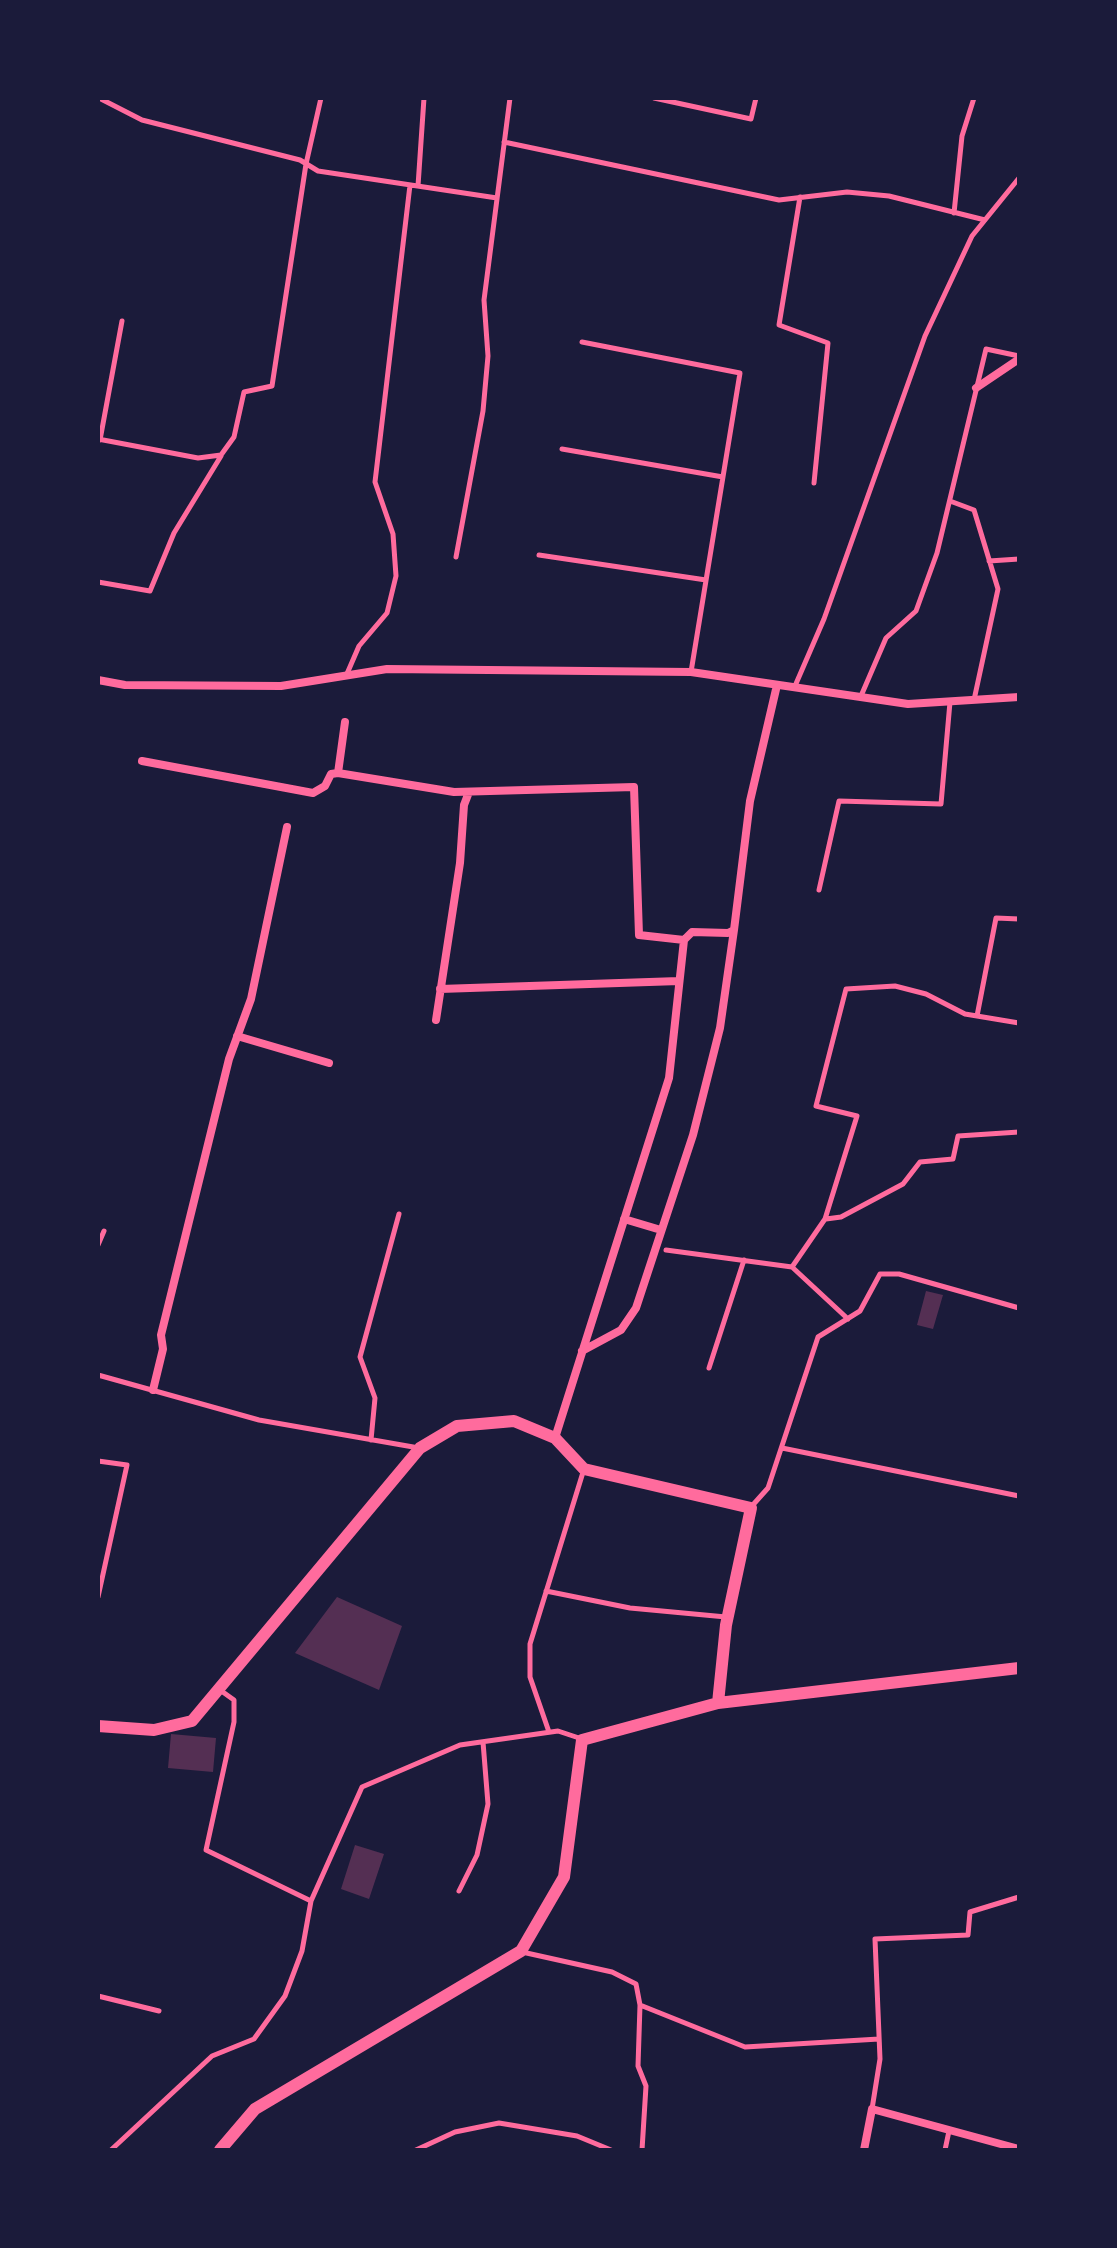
<!DOCTYPE html>
<html>
<head>
<meta charset="utf-8">
<style>
  body { margin:0 }
  #map { position:relative; width:1117px; height:2248px; overflow:hidden; background:#1b1b3a; font-family:"Fira Sans",sans-serif }
  canvas { display:block }
  .frame { position:absolute; inset:0; border:100px solid #1b1b3a; pointer-events:none }
</style>
</head>
<body>
<div id="map">
<canvas width="1117" height="2248"></canvas>
<div class="frame"></div>
</div>
<script>
const context = document.querySelector('canvas').getContext('2d');
context.lineJoin = 'round';
function fill(path, color) { context.fillStyle = color; context.fill(path, 'evenodd'); }
const poly = rows => new Path2D(rows.map(r => 'M' + r).join(''));
function strokePath(path, color, width, dash) { context.strokeStyle = color; context.lineWidth = width; context.lineCap = dash ? 'butt' : 'round'; context.setLineDash(dash || []); context.stroke(path); }
fill(poly([
  [926,1291,943,1295,933,1329,917,1325],
  [337,1597,402,1626,379,1690,295,1653],
  [171,1734,216,1738,213,1772,168,1768],
  [355,1845,384,1854,369,1899,341,1889]
]), '#542f53');
strokePath(poly([
  [99,98,142,120,300,160,318,171,497,198],
  [654,98,751,119,756,98],
  [504,142,779,200,847,192,889,196,985,220],
  [418,186,424,98],
  [800,197,779,325,828,343,814,483],
  [954,213,962,136,974,98],
  [582,342,740,373,691,672],
  [98,439,198,458,221,455,234,437,244,392,272,386,306,164,321,98],
  [100,440,122,321],
  [562,449,723,477],
  [950,501,974,510,998,589,974,700],
  [539,555,706,580],
  [456,557,483,411,488,356,484,300,510,98],
  [989,561,1019,559],
  [98,582,150,591,174,533,221,456],
  [346,676,359,646,387,613,396,576,393,534,375,482,410,185],
  [795,686,824,619,925,336,972,236,1019,178],
  [861,696,886,638,916,611,937,553,986,349,1019,356],
  [819,890,839,801,941,804,950,702],
  [977,1016,996,918,1019,919],
  [826,1219,841,1217,903,1184,920,1162,953,1159,958,1136,1019,1132],
  [98,1245,104,1231],
  [666,1250,792,1267,848,1319],
  [792,1267,825,1219,857,1116,816,1106,846,989,895,986,926,994,965,1014,1019,1023],
  [709,1368,744,1260],
  [98,1375,259,1420,419,1448],
  [371,1440,375,1398,360,1357,399,1214],
  [782,1448,1019,1496],
  [98,1461,127,1465,98,1597],
  [751,1507,768,1488,818,1337,860,1311,880,1274,899,1274,1019,1308],
  [546,1591,630,1608,726,1617],
  [220,1690,234,1700,234,1722,206,1850,311,1901,362,1787,460,1745,558,1731,582,1739],
  [549,1732,530,1677,530,1644,584,1469],
  [459,1891,477,1855,488,1804,483,1742],
  [522,1952,612,1972,636,1984,640,2005,638,2066,646,2086,642,2150],
  [98,1996,159,2011],
  [640,2005,745,2047,879,2039],
  [872,2109,880,2059,875,1939,968,1935,970,1912,1019,1897],
  [111,2150,212,2056,254,2039,285,1996,302,1951,311,1901],
  [416,2150,455,2132,499,2123,577,2136,611,2150],
  [945,2150,949,2131]
]), '#ff6b9d', 5);
strokePath(poly([
  [976,388,1019,359],
  [98,680,125,685,281,686,387,669,691,672,908,704,1019,697],
  [142,761,313,793,325,786,331,774,338,773,345,722],
  [338,773,454,792,634,787,639,935,684,940],
  [440,989,679,981],
  [436,1020,460,863,464,805,469,792],
  [237,1036,329,1063],
  [624,1219,661,1230],
  [582,1351,621,1330,636,1308,693,1135,720,1028,734,930],
  [153,1390,163,1349,161,1335,229,1059,251,999,287,827],
  [555,1438,669,1078,684,940,692,932,728,933,734,930,750,801,777,685],
  [864,2150,872,2109,1019,2149]
]), '#ff6b9d', 8);
strokePath(poly([
  [98,1726,154,1730,192,1721,420,1448,457,1426,514,1421,555,1438,584,1469,751,1508,726,1625,718,1703],
  [220,2150,255,2109,521,1951,564,1877,582,1740,718,1703,1019,1668]
]), '#ff6b9d', 12);
</script>
</body>
</html>
